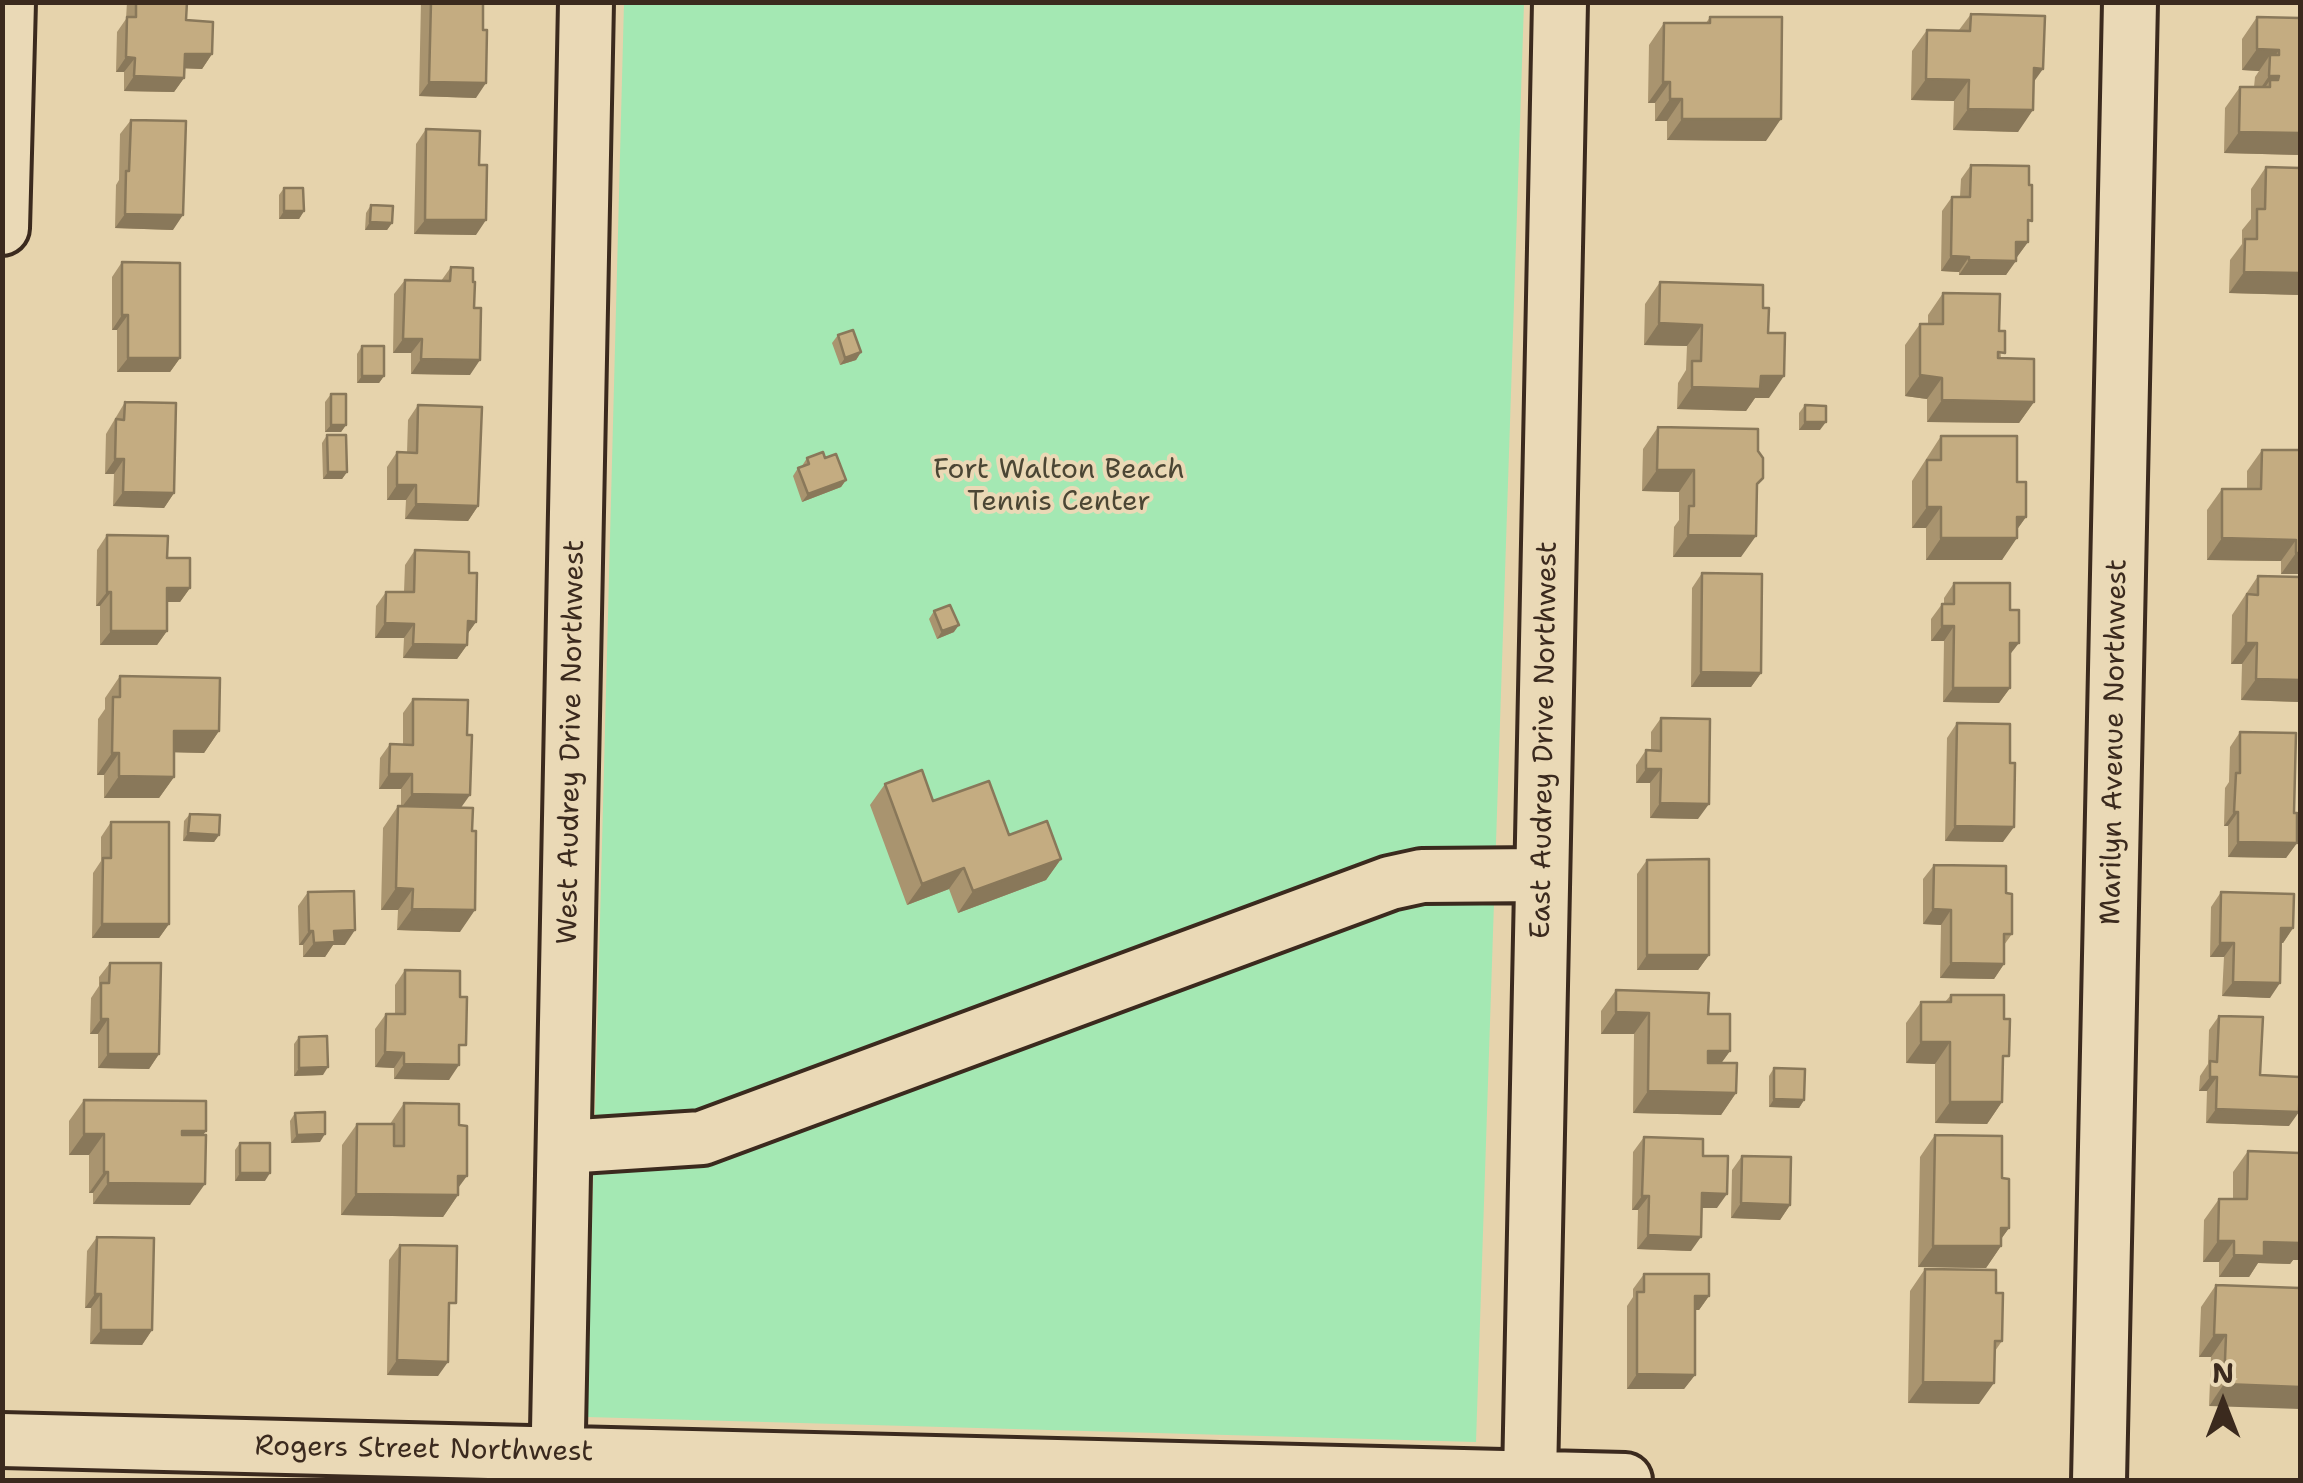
<!DOCTYPE html>
<html>
<head>
<meta charset="utf-8">
<style>
  body { margin:0 }
  #map { position:relative; width:2303px; height:1483px; overflow:hidden; background:#e6d3ac; font-family:"Shantell Sans",sans-serif }
  canvas { display:block }
  .frame { position:absolute; inset:0; border:5px solid #3b2a1e; pointer-events:none }
  .north { position:absolute; left:2173px; top:1353px; width:100px; height:100px; -webkit-text-stroke:8px #ead9b6; paint-order:stroke; rotate:0deg; font-size:28px; font-weight:700; line-height:40px; text-align:center; color:#3b2a1e }
  .north::after { content:''; display:block; margin:auto; width:35px; height:45px; background:#3b2a1e; clip-path:polygon(50% 0,100% 100%,50% 72%,0 100%) }
</style>
</head>
<body>
<div id="map">
<canvas width="2303" height="1483"></canvas>
<div class="frame"></div>
<div class="north">N</div>
</div>
<script>
const context = document.querySelector('canvas').getContext('2d');
context.lineJoin = 'round';
function fill(path, color) { context.fillStyle = color; context.fill(path, 'evenodd'); }
const poly = rows => new Path2D(rows.map(r => 'M' + r).join(''));
function strokePath(path, color, width, dash) { context.strokeStyle = color; context.lineWidth = width; context.lineCap = dash ? 'butt' : 'round'; context.setLineDash(dash || []); context.stroke(path); }
function write(font, color, halo, rows, align = 'center') {
  context.font = font + ' "Shantell Sans",sans-serif'; context.lineWidth = 8; context.setLineDash([]); context.textBaseline = 'middle'; context.strokeStyle = halo; context.fillStyle = color; for (const [text, x, y, turn = 0] of rows) {
    context.save(); context.translate(x, y); context.rotate((+turn || 0) * Math.PI / 180); context.textAlign = isNaN(turn) ? turn : align; if (halo) context.strokeText(text, 0, 0); context.fillText(text, 0, 0); context.restore();
  }
}
fill(poly([
  [624,3,1524,3,1476,1442,587,1417]
]), '#a4e8b3');
const minor = poly([
  [2,228,8,2],
  [564,1147,702,1138,1390,883,1422,876,1542,875],
  [2,1440,1625,1480],
  [1530,1478,1560,2],
  [557,1480,586,2],
  [2099,1480,2130,2]
]);
strokePath(minor, '#3b2a1e', 60);
strokePath(minor, '#ead9b6', 52);
fill(poly([
  [127,2,187,2,186,20,212,54,202,69,184,68,184,78,174,92,124,91,124,72,116,72,117,32,126,19],
  [421,2,483,2,476,98,419,96],
  [1971,14,2034,83,2018,132,1953,130,1954,101,1911,100,1912,51,1927,30,1959,30],
  [1710,17,1766,141,1667,140,1667,121,1655,121,1655,103,1648,103,1649,45,1664,23,1706,23],
  [2257,17,2300,18,2300,155,2224,153,2225,108,2240,87,2254,87,2255,77,2259,71,2242,70,2242,39],
  [131,120,173,230,115,228,116,185,119,180,120,134],
  [426,129,476,235,414,234,416,144],
  [1971,165,2028,226,2028,242,2017,257,2016,257,2006,275,1959,275,1959,272,1941,271,1942,211,1952,197,1960,197,1961,179],
  [2266,167,2300,168,2300,295,2229,293,2230,260,2242,244,2242,230,2251,219,2251,189],
  [284,188,304,211,299,219,279,219,279,195],
  [371,205,392,223,387,230,365,230,366,213],
  [122,262,180,358,170,372,117,372,117,330,112,330,112,277],
  [451,267,470,375,411,374,411,353,393,353,394,294,405,280,441,281],
  [1660,282,1763,308,1769,398,1755,398,1746,411,1677,409,1678,383,1686,370,1687,346,1644,345,1645,304],
  [1943,293,1999,331,2001,358,2034,402,2019,423,1927,422,1927,399,1905,396,1905,345,1920,324,1928,324,1928,315],
  [838,335,861,352,856,360,840,365,832,343],
  [362,346,384,376,379,383,357,383,357,354],
  [331,394,346,425,341,432,325,432,325,402],
  [125,402,174,493,164,508,113,506,114,474,105,474,106,434],
  [418,405,478,506,468,521,405,519,406,500,387,500,387,467,397,452,407,453,408,420],
  [1805,405,1820,430,1799,430,1799,413],
  [1658,427,1757,487,1741,557,1673,557,1674,527,1679,520,1679,492,1642,491,1643,449],
  [327,435,347,472,342,479,323,479,322,443],
  [1941,436,2017,482,2026,517,2017,529,2002,560,1926,560,1926,528,1912,528,1912,481],
  [2262,450,2300,450,2300,574,2281,574,2281,561,2207,560,2207,510,2222,489,2247,489,2247,471],
  [807,458,825,458,846,480,841,487,802,502,793,476,798,468,802,466],
  [107,535,167,558,190,588,180,602,167,602,167,631,157,645,100,645,100,606,96,606,97,550],
  [415,550,469,573,476,622,467,634,467,645,457,659,403,658,404,638,375,638,376,606,386,592,404,592,405,565],
  [1702,573,1761,673,1751,687,1691,687,1692,588],
  [2258,576,2300,577,2300,702,2241,700,2242,664,2231,664,2232,615],
  [1954,583,2010,655,2010,688,1999,703,1943,702,1944,641,1931,641,1931,619,1942,604,1944,604,1944,598],
  [934,611,954,632,937,639,929,619],
  [120,676,219,731,204,753,174,752,174,777,159,798,104,798,104,775,97,775,98,719,105,709,105,698],
  [413,699,462,808,460,932,397,930,398,910,381,910,383,828,398,806,401,806,401,789,379,789,380,758,390,744,403,744,403,713],
  [1661,718,1698,819,1650,818,1650,783,1636,783,1636,765,1646,750,1651,751,1651,732],
  [1957,723,2010,763,2003,842,1945,841,1947,738],
  [2240,732,2294,813,2297,843,2286,858,2228,857,2228,826,2224,826,2225,788,2229,782,2230,747],
  [885,784,933,801,1061,859,1046,880,958,913,949,889,907,905,870,805],
  [190,814,219,835,214,842,183,841,184,821],
  [111,822,169,924,159,938,92,938,93,873,101,861,101,837],
  [1647,860,1709,955,1698,970,1637,970,1637,874],
  [1934,865,2006,893,2012,934,2004,945,2004,964,1994,979,1940,978,1941,925,1923,924,1923,879],
  [308,892,345,945,333,945,325,957,303,957,303,945,299,945,298,906],
  [2221,892,2293,928,2283,943,2281,943,2270,998,2222,996,2224,957,2210,957,2211,907],
  [110,963,159,1054,149,1069,98,1068,98,1034,90,1034,91,998,99,986,99,977],
  [405,970,459,1056,449,1080,394,1079,394,1068,375,1067,375,1029,386,1014,395,1014,395,985],
  [1616,990,1708,1014,1730,1051,1721,1063,1736,1093,1721,1115,1633,1113,1634,1034,1601,1034,1601,1011],
  [1951,995,2003,1065,2002,1102,1987,1124,1935,1123,1935,1064,1906,1063,1906,1023,1921,1002,1945,1002],
  [2219,1016,2260,1075,2289,1126,2206,1123,2207,1091,2199,1091,2200,1076,2208,1064,2209,1030],
  [299,1037,323,1075,294,1076,294,1044],
  [1774,1068,1804,1100,1799,1108,1769,1107,1769,1076],
  [84,1100,206,1131,202,1135,190,1205,93,1204,93,1193,89,1193,89,1155,69,1155,69,1121],
  [404,1103,458,1188,458,1195,443,1217,341,1215,342,1145,357,1124,390,1124],
  [295,1113,320,1142,291,1143,290,1121],
  [1935,1135,2002,1178,2009,1228,2001,1239,2001,1246,1986,1268,1918,1267,1920,1157],
  [1644,1137,1703,1156,1717,1208,1702,1208,1691,1251,1637,1249,1638,1210,1632,1210,1633,1152],
  [240,1143,265,1181,235,1181,235,1150],
  [2248,1151,2300,1260,2293,1260,2290,1264,2258,1263,2249,1277,2219,1277,2219,1262,2203,1262,2204,1220,2219,1199,2233,1199,2233,1172],
  [1742,1156,1790,1205,1780,1220,1731,1218,1732,1170],
  [97,1237,152,1330,142,1345,90,1344,91,1308,85,1308,87,1251],
  [400,1245,449,1313,438,1376,387,1375,389,1260],
  [1925,1269,1996,1293,2002,1341,1995,1351,1979,1404,1908,1403,1910,1291],
  [1644,1274,1709,1296,1699,1310,1695,1310,1695,1375,1684,1389,1627,1389,1627,1306,1633,1297,1633,1289],
  [2216,1285,2300,1288,2209,1406,2211,1357,2199,1357,2201,1307]
]), '#a9946f');
fill(poly([
  [2257,49,2279,50,2270,64,2270,55,2259,71,2242,70],
  [185,54,212,54,202,69,175,68],
  [126,57,135,58,124,72,116,72],
  [2034,68,2043,69,2028,90],
  [134,76,184,78,174,92,124,91],
  [2269,76,2279,76,2264,98,2270,87,2270,80,2258,98,2254,98],
  [1926,79,1969,80,1954,101,1911,100],
  [429,82,486,83,476,98,419,96],
  [1663,82,1670,82,1655,103,1648,103],
  [1670,99,1682,99,1667,121,1655,121],
  [1968,109,2033,110,2018,132,1953,130],
  [1682,119,1781,119,1766,141,1667,140],
  [2239,132,2300,133,2300,155,2224,153],
  [284,211,304,211,299,219,279,219],
  [125,214,183,215,173,230,115,228],
  [425,220,486,220,476,235,414,234],
  [370,222,392,223,387,230,365,230],
  [2016,242,2028,242,2017,257,2006,257],
  [1951,256,1969,257,1959,272,1941,271],
  [1969,260,2016,261,2006,275,1959,275],
  [2244,272,2300,273,2300,295,2229,293],
  [122,315,128,315,117,330,112,330],
  [1659,323,1702,325,1687,346,1644,345],
  [403,339,422,339,411,353,393,353],
  [861,352,856,360,840,365,845,358],
  [128,358,180,358,170,372,117,372],
  [421,359,480,360,470,375,411,374],
  [1920,375,1942,378,1927,399,1905,396],
  [362,376,384,376,379,383,357,383],
  [1761,376,1784,376,1769,398,1755,398,1746,411,1677,409,1692,387],
  [1942,400,2034,402,2019,423,1927,422],
  [1805,422,1826,422,1820,430,1799,430],
  [331,425,346,425,341,432,325,432],
  [115,459,124,459,114,474,105,474],
  [1657,470,1694,470,1679,492,1642,491],
  [328,472,347,472,342,479,323,479],
  [846,480,841,487,802,502,808,494],
  [397,485,416,485,406,500,387,500],
  [123,492,174,493,164,508,113,506],
  [416,504,478,506,468,521,405,519],
  [1927,507,1941,507,1926,528,1912,528],
  [2017,517,2026,517,2011,538],
  [1688,535,1756,536,1741,557,1673,557],
  [1941,538,2017,538,2002,560,1926,560],
  [2222,538,2296,540,2281,561,2207,560],
  [2296,553,2300,553,2300,574,2281,574],
  [167,588,190,588,180,602,157,602],
  [107,592,111,592,100,606,96,606],
  [468,621,476,622,466,636],
  [385,623,414,624,404,638,375,638],
  [959,625,954,632,937,639,942,631],
  [1942,626,1954,626,1944,641,1931,641],
  [111,631,167,631,157,645,100,645],
  [2010,643,2019,643,2008,657],
  [2246,643,2257,643,2242,664,2231,664],
  [413,644,467,645,457,659,403,658],
  [1701,672,1761,673,1751,687,1691,687],
  [2256,679,2300,680,2300,702,2241,700],
  [1953,688,2010,688,1999,703,1943,702],
  [174,731,219,731,204,753,159,752],
  [112,753,119,753,104,775,97,775],
  [1646,769,1661,769,1650,783,1636,783],
  [389,774,412,774,401,789,379,789],
  [119,776,174,777,159,798,104,798],
  [412,794,470,795,460,809,401,808],
  [1660,803,1709,804,1698,819,1650,818],
  [2234,812,2238,812,2228,826,2224,826],
  [1955,826,2014,827,2003,842,1945,841],
  [188,833,219,835,214,842,183,841],
  [2238,842,2297,843,2286,858,2228,857],
  [1061,859,1046,880,958,913,973,891],
  [964,868,949,889,907,905,922,884],
  [396,888,413,889,398,910,381,910],
  [412,909,475,910,460,932,397,930],
  [1933,909,1951,910,1941,925,1923,924],
  [102,924,169,924,159,938,92,938],
  [2281,928,2293,928,2283,943,2271,942],
  [355,930,345,945,333,945,325,957,303,957,314,943,334,931],
  [309,931,313,931,303,945,299,945],
  [2220,943,2234,943,2224,957,2210,957],
  [1647,955,1709,955,1698,970,1637,970],
  [1951,963,2004,964,1994,979,1940,978],
  [2233,982,2280,983,2270,998,2222,996],
  [1616,1012,1649,1013,1634,1034,1601,1034],
  [101,1019,108,1019,98,1034,90,1034],
  [1921,1042,1950,1042,1935,1064,1906,1063],
  [1708,1051,1730,1051,1715,1072,1693,1072],
  [385,1052,404,1053,394,1068,375,1067],
  [108,1054,159,1054,149,1069,98,1068],
  [404,1064,459,1065,449,1080,394,1079],
  [328,1067,323,1075,294,1076,299,1068],
  [2210,1077,2217,1077,2207,1091,2199,1091],
  [1648,1091,1736,1093,1721,1115,1633,1113],
  [1774,1099,1804,1100,1799,1108,1769,1107],
  [1950,1102,2002,1102,1987,1124,1935,1123],
  [2216,1109,2299,1112,2289,1126,2206,1123],
  [182,1131,206,1131,191,1152,167,1152],
  [84,1134,104,1134,89,1155,69,1155],
  [325,1134,320,1142,291,1143,297,1135],
  [104,1172,108,1172,93,1193,89,1193],
  [240,1173,270,1173,265,1181,235,1181],
  [458,1176,467,1176,453,1195,458,1195,443,1217,341,1215,356,1194],
  [108,1183,205,1184,190,1205,93,1204],
  [1702,1193,1727,1194,1717,1208,1692,1208],
  [1642,1196,1649,1196,1638,1210,1632,1210],
  [1741,1203,1790,1205,1780,1220,1731,1218],
  [2001,1228,2009,1228,1996,1246,2001,1246,1986,1268,1918,1267,1933,1246],
  [1648,1235,1701,1237,1691,1251,1637,1249],
  [2218,1241,2234,1241,2219,1262,2203,1262],
  [2264,1242,2300,1243,2300,1260,2293,1260,2290,1264,2258,1263,2249,1277,2219,1277,2234,1255],
  [95,1294,101,1294,91,1308,85,1308],
  [1695,1296,1709,1296,1699,1310,1684,1310],
  [101,1330,152,1330,142,1345,90,1344],
  [2214,1335,2226,1335,2211,1357,2199,1357],
  [397,1360,448,1362,438,1376,387,1375],
  [1637,1374,1695,1375,1684,1389,1627,1389],
  [1923,1382,1994,1383,1979,1404,1908,1403],
  [2224,1384,2300,1387,2300,1409,2209,1406]
]), '#89785a');
const building = poly([
  [136,2,187,2,186,20,213,22,212,54,185,54,184,78,134,76,135,58,126,57,127,17,136,17,136,2],
  [431,2,483,2,483,30,487,30,486,83,429,82,431,2],
  [1971,14,2045,16,2043,69,2034,68,2033,110,1968,109,1969,80,1926,79,1927,30,1970,31,1971,14],
  [1710,17,1782,17,1781,119,1682,119,1682,99,1670,99,1670,82,1663,82,1664,23,1710,23,1710,17],
  [2257,17,2300,18,2300,133,2239,132,2240,87,2270,87,2270,80,2278,80,2279,76,2269,76,2270,55,2279,55,2279,50,2257,49,2257,17],
  [131,120,186,121,183,215,125,214,126,171,129,171,131,120],
  [426,129,480,131,479,165,487,165,486,220,425,220,426,129],
  [1971,165,2029,166,2029,185,2032,185,2032,221,2028,220,2028,242,2016,242,2016,261,1969,260,1969,257,1951,256,1952,197,1970,197,1971,165],
  [2266,167,2300,168,2300,273,2244,272,2245,239,2257,239,2257,209,2265,209,2266,167],
  [284,188,303,188,304,211,284,211,284,188],
  [371,205,393,206,392,223,370,222,371,205],
  [122,262,180,263,180,358,128,358,128,315,122,315,122,262],
  [451,267,473,268,473,282,475,282,474,308,481,308,480,360,421,359,422,339,403,339,405,280,450,281,451,267],
  [1660,282,1763,285,1763,308,1769,308,1768,333,1785,333,1784,376,1761,376,1760,389,1692,387,1692,361,1701,361,1702,325,1659,323,1660,282],
  [1943,293,2000,294,1999,331,2005,331,2005,353,1998,352,1998,358,2034,359,2034,402,1942,400,1942,378,1920,375,1920,324,1943,324,1943,293],
  [853,330,861,352,845,358,838,335,853,330],
  [362,346,384,346,384,376,362,376,362,346],
  [331,394,346,394,346,425,331,425,331,394],
  [125,402,176,403,174,493,123,492,124,459,115,459,116,419,124,420,125,402],
  [418,405,482,407,478,506,416,504,416,485,397,485,397,452,417,453,418,405],
  [1805,405,1826,406,1826,422,1805,422,1805,405],
  [1658,427,1758,429,1758,451,1763,458,1763,478,1757,484,1756,536,1688,535,1689,506,1694,506,1694,470,1657,470,1658,427],
  [327,435,346,435,347,472,328,472,327,435],
  [1941,436,2017,436,2017,482,2026,482,2026,517,2017,517,2017,538,1941,538,1941,507,1927,507,1927,460,1941,460,1941,436],
  [2262,450,2300,450,2300,553,2296,553,2296,540,2222,538,2222,489,2261,489,2262,450],
  [823,452,825,458,836,454,846,480,808,494,798,468,809,464,807,458,823,452],
  [107,535,168,536,167,558,190,558,190,588,167,588,167,631,111,631,111,592,107,592,107,535],
  [415,550,469,552,469,573,477,573,476,622,468,621,467,645,413,644,414,624,385,623,386,592,414,592,415,550],
  [1702,573,1762,574,1761,673,1701,672,1702,573],
  [2258,576,2300,577,2300,680,2256,679,2257,643,2246,643,2247,594,2258,595,2258,576],
  [1954,583,2010,583,2010,610,2019,610,2019,643,2010,643,2010,688,1953,688,1954,626,1942,626,1942,604,1954,604,1954,583],
  [950,605,959,625,942,631,934,611,950,605],
  [120,676,220,678,219,731,174,731,174,777,119,776,119,753,112,753,113,697,120,697,120,676],
  [413,699,468,700,467,735,472,735,470,795,412,794,412,774,389,774,390,744,413,745,413,699],
  [1661,718,1710,719,1709,804,1660,803,1661,769,1646,769,1646,750,1661,751,1661,718],
  [1957,723,2010,724,2010,763,2015,763,2014,827,1955,826,1957,723],
  [2240,732,2296,733,2294,813,2297,813,2297,843,2238,842,2238,812,2234,812,2236,773,2240,773,2240,732],
  [922,770,933,801,989,781,1009,835,1047,821,1061,859,973,891,964,868,922,884,885,784,922,770],
  [398,806,473,808,472,831,476,831,475,910,412,909,413,889,396,888,398,806],
  [190,814,220,815,219,835,188,833,190,814],
  [111,822,169,822,169,924,102,924,103,858,111,858,111,822],
  [1709,859,1709,955,1647,955,1647,860,1709,859],
  [1934,865,2006,866,2006,893,2012,894,2012,934,2004,934,2004,964,1951,963,1951,910,1933,909,1934,865],
  [354,891,355,930,334,931,335,942,314,943,313,931,309,931,308,892,354,891],
  [2221,892,2294,894,2293,928,2281,928,2280,983,2233,982,2234,943,2220,943,2221,892],
  [110,963,161,963,159,1054,108,1054,108,1019,101,1019,101,983,109,983,110,963],
  [405,970,460,971,460,997,467,997,466,1045,459,1045,459,1065,404,1064,404,1053,385,1052,386,1014,405,1014,405,970],
  [1616,990,1709,993,1708,1014,1730,1014,1730,1051,1708,1051,1708,1063,1737,1063,1736,1093,1648,1091,1649,1013,1616,1012,1616,990],
  [1951,995,2004,995,2004,1019,2010,1019,2009,1056,2003,1056,2002,1102,1950,1102,1950,1042,1921,1042,1921,1002,1951,1002,1951,995],
  [2219,1016,2263,1017,2260,1075,2300,1077,2299,1112,2216,1109,2217,1077,2210,1077,2210,1061,2217,1062,2219,1016],
  [327,1036,328,1067,299,1068,299,1037,327,1036],
  [1774,1068,1805,1069,1804,1100,1774,1099,1774,1068],
  [84,1100,206,1101,206,1131,182,1131,182,1135,206,1135,205,1184,108,1183,108,1172,104,1172,104,1134,84,1134,84,1100],
  [404,1103,459,1104,459,1125,467,1126,467,1176,458,1176,458,1195,356,1194,357,1124,394,1124,394,1146,404,1146,404,1103],
  [325,1112,325,1134,297,1135,295,1113,325,1112],
  [1935,1135,2002,1136,2002,1178,2009,1179,2009,1228,2001,1228,2001,1246,1933,1246,1935,1135],
  [1644,1137,1703,1139,1703,1156,1728,1156,1727,1194,1702,1193,1701,1237,1648,1235,1649,1196,1642,1196,1644,1137],
  [240,1143,270,1143,270,1173,240,1173,240,1143],
  [2248,1151,2300,1153,2300,1243,2264,1242,2264,1256,2234,1255,2234,1241,2218,1241,2219,1199,2247,1199,2248,1151],
  [1742,1156,1791,1157,1790,1205,1741,1203,1742,1156],
  [97,1237,154,1238,152,1330,101,1330,101,1294,95,1294,97,1237],
  [400,1245,457,1246,456,1303,449,1303,448,1362,397,1360,400,1245],
  [1925,1269,1996,1270,1996,1293,2003,1293,2002,1341,1995,1341,1994,1383,1923,1382,1925,1269],
  [1644,1274,1709,1274,1709,1296,1695,1296,1695,1375,1637,1374,1637,1292,1644,1292,1644,1274],
  [2216,1285,2300,1288,2300,1387,2224,1384,2226,1335,2214,1335,2216,1285]
]);
fill(building, '#c4ac81');
strokePath(building, '#89785a', 2.5);
write('28px', '#4b4634', '#ead9b6', [
  ["Fort Walton Beach",1059,471],
  ["Tennis Center",1059,503]
]);
write('28px', '#3b2a1e', '#ead9b6', [
  ["East Audrey Drive Northwest",1545,740,-89],
  ["West Audrey Drive Northwest",572,742,-89],
  ["Marilyn Avenue Northwest",2115,742,-89],
  ["Rogers Street Northwest",424,1450,1]
]);
</script>
</body>
</html>
